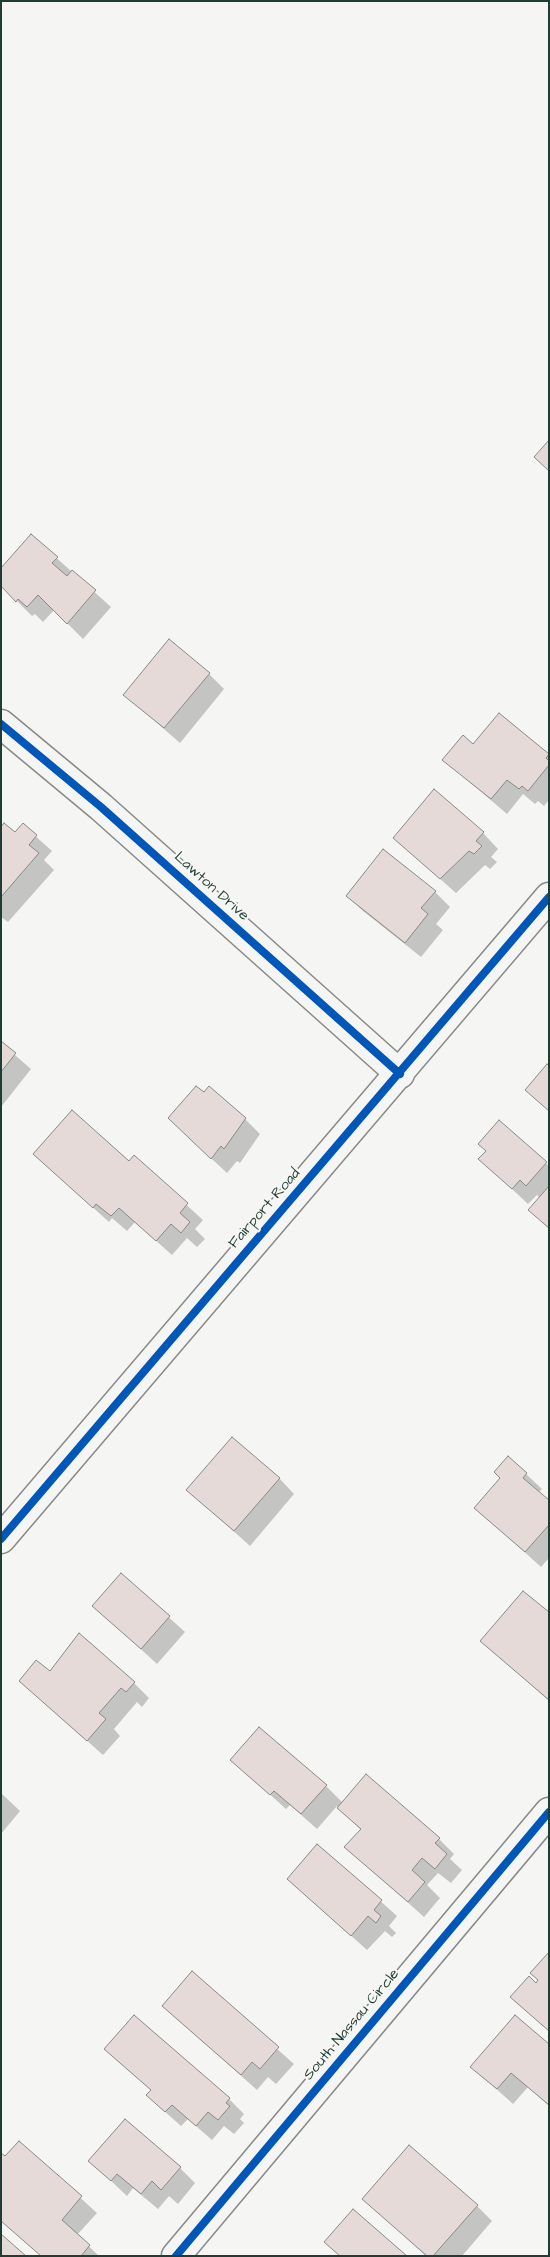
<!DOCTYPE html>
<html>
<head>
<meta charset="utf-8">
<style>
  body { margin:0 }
  #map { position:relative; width:550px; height:2257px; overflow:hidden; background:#f5f5f3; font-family:"Architects Daughter",sans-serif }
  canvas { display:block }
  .frame { position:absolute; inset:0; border:2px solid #1f3d34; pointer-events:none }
</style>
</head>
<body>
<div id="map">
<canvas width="550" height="2257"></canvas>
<div class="frame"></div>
</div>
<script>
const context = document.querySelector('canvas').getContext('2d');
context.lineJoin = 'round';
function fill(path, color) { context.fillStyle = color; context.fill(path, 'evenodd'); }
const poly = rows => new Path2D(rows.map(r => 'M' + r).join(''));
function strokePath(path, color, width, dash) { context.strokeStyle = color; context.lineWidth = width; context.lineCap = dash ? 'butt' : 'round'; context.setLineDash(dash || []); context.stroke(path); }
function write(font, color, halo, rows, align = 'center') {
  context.font = font + ' "Architects Daughter",sans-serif'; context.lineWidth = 4.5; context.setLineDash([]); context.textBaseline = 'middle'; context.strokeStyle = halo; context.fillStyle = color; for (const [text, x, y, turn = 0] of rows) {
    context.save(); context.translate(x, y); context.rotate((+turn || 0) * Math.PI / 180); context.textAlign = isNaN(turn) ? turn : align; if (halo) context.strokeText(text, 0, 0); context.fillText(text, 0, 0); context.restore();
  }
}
fill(poly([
  [31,535,111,607,83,639,54,610,43,622,35,614,32,616,17,601],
  [209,674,224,689,180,743,125,695],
  [499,715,549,756,549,800,544,806,538,801,535,804,523,794,507,814,444,760,473,745],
  [23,825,52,851,44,860,54,870,8,922,1,917,1,829,15,834],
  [483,833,498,849,491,857,497,862,490,869,485,865,456,893,394,838],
  [435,892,450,907,436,924,443,930,421,957,363,911,347,896],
  [1,1043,31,1069,1,1107],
  [245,1119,260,1134,240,1163,237,1161,227,1173,185,1134],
  [499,1122,549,1166,549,1229,530,1210,540,1198,537,1195,528,1204,480,1159,487,1152],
  [34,1154,129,1163,134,1157,203,1220,195,1229,205,1239,197,1247,187,1238,172,1255,135,1222,127,1231,112,1218,109,1222],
  [526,1474,542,1489,538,1493,549,1502,549,1558,541,1567,476,1508],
  [279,1478,294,1494,250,1546,188,1490],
  [121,1574,185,1632,157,1664,94,1606],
  [549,1614,549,1701,482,1640],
  [50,1673,134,1683,149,1698,142,1707,137,1702,114,1729,120,1736,103,1755,20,1681],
  [232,1760,326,1786,343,1803,439,1839,454,1854,450,1859,462,1870,451,1883,438,1873,427,1885,440,1898,424,1917,346,1847,361,1830,337,1806,317,1829,290,1805,286,1809],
  [1,1793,20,1811,1,1834],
  [318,1845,397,1916,389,1926,396,1933,392,1937,385,1931,367,1950,288,1879],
  [549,1954,549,2031,512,1997,536,1984],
  [192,1973,294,2064,276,2084,268,2077,257,2090,163,2006],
  [549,2045,549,2106,528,2087,513,2104,472,2067],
  [106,2049,229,2099,244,2114,240,2119,244,2123,234,2134,224,2126,212,2140,188,2119,181,2126,163,2110,152,2091],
  [19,2142,97,2213,77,2235,99,2256,41,2256,5,2158],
  [90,2161,180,2168,195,2183,178,2204,169,2196,158,2209,133,2188,127,2196],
  [364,2199,477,2206,492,2221,462,2256,426,2256]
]), '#0003');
const building = poly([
  [549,440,549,471,534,457,549,440],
  [31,534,58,557,52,563,67,576,72,570,96,590,67,624,38,595,27,607,18,599,16,602,1,586,1,568,31,534],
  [169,639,210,673,164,728,123,695,169,639],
  [499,713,549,754,546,758,549,761,549,765,528,791,522,786,519,789,507,780,491,799,442,760,463,735,473,744,499,713],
  [434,789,484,832,476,841,482,846,474,854,469,851,440,879,393,838,434,789],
  [4,823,15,832,23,823,37,835,29,845,39,853,1,897,1,827,4,823],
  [383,849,436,891,421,908,428,914,405,943,346,896,383,849],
  [1,1041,16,1053,1,1072,1,1041],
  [547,1064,549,1066,549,1111,525,1090,547,1064],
  [196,1086,204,1092,209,1086,246,1118,224,1149,221,1146,211,1159,168,1118,196,1086],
  [72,1110,129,1161,134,1155,188,1203,180,1213,190,1222,181,1233,171,1224,156,1241,119,1208,111,1216,96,1204,93,1208,33,1154,72,1110],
  [499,1120,547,1162,526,1186,520,1180,512,1189,478,1159,486,1151,478,1144,499,1120],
  [549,1186,549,1228,528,1210,549,1186],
  [232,1437,280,1478,234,1531,186,1490,232,1437],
  [508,1456,527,1473,523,1478,549,1500,549,1525,525,1552,474,1508,500,1478,494,1472,508,1456],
  [121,1573,170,1616,141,1649,92,1606,121,1573],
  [523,1591,549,1612,549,1700,480,1641,523,1591],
  [79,1633,135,1682,126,1692,121,1688,99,1713,106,1719,87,1741,19,1681,36,1660,50,1671,79,1633],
  [259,1727,327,1785,301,1814,274,1791,270,1795,230,1760,259,1727],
  [366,1774,440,1838,435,1843,447,1854,435,1869,422,1858,412,1870,425,1882,408,1902,344,1847,361,1829,337,1808,366,1774],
  [317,1844,382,1900,374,1910,381,1916,376,1923,368,1916,351,1936,287,1879,317,1844],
  [549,1952,549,2031,510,1997,529,1976,536,1983,538,1980,530,1973,549,1952],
  [192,1971,279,2047,260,2069,252,2062,241,2075,162,2006,192,1971],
  [134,2015,230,2098,226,2103,230,2106,218,2120,208,2112,196,2126,172,2105,165,2112,146,2095,151,2090,104,2049,134,2015],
  [515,2015,549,2044,549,2105,511,2073,497,2089,470,2067,515,2015],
  [125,2119,181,2167,161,2190,152,2181,141,2194,117,2174,111,2181,88,2161,125,2119],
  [19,2141,82,2196,62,2220,90,2245,81,2256,41,2256,1,2221,1,2153,5,2156,19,2141],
  [409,2145,478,2205,433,2256,427,2256,362,2199,409,2145],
  [353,2209,407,2256,340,2256,324,2242,353,2209],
  [1,2234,26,2256,1,2256,1,2234]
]);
fill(building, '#e5dad8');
strokePath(building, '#858a88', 1);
const minor = poly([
  [1,724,101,807,400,1074],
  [1,1539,549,897],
  [176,2256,549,1812]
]);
strokePath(minor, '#858a88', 31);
strokePath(minor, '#f5f5f3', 28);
strokePath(poly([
  [1,724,101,807,400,1074],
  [1,1539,549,897],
  [176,2256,549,1812]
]), '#0057b8', 8);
write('15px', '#1f3d34', '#f6f6f2', [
  ["Lawton Drive",211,887,42],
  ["Fairport Road",265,1209,-49],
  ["South Nassau Circle",352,2025,-50]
]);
</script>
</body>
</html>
